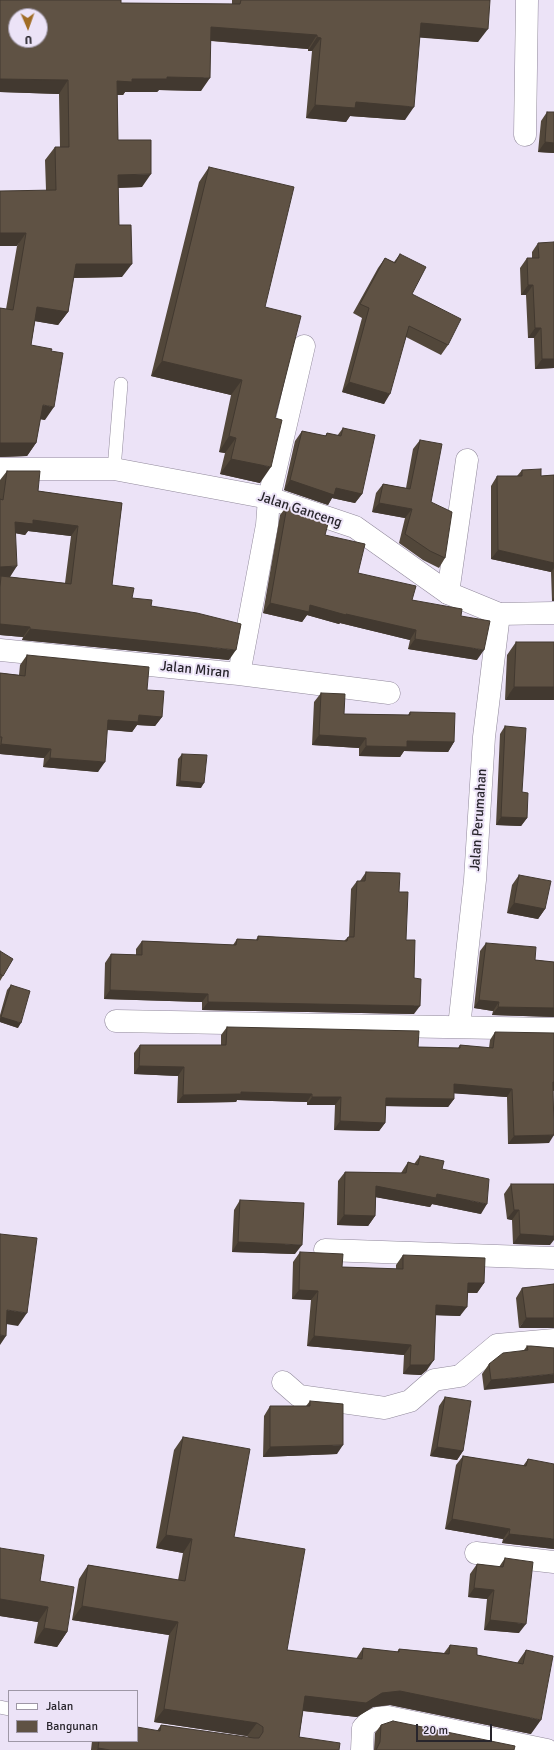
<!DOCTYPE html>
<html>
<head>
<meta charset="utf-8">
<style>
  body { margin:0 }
  #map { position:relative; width:554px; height:1750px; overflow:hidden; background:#ece3f7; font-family:Signika,sans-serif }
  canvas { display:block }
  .legend { position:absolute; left:8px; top:1690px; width:130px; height:52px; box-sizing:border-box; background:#ece3f7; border:1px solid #9e97a6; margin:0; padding:5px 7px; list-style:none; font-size:12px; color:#28252c }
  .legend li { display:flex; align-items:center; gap:8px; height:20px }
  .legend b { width:20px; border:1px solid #9e97a6 }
  .north { position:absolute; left:8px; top:8px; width:40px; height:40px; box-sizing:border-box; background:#ece3f7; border:1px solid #9e97a6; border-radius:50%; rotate:178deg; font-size:11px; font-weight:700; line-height:16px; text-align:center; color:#28252c }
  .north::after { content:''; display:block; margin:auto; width:14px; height:18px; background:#a06c24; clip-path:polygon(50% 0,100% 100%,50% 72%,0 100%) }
  .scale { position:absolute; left:416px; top:1724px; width:76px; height:18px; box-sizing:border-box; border:2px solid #28252c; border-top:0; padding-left:5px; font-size:12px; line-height:14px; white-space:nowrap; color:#28252c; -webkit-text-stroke:3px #ece3f7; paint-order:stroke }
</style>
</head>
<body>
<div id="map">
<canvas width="554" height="1750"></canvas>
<ul class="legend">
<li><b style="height:5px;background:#fff"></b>Jalan</li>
<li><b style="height:11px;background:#5f5244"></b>Bangunan</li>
</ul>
<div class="north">U</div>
<div class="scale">20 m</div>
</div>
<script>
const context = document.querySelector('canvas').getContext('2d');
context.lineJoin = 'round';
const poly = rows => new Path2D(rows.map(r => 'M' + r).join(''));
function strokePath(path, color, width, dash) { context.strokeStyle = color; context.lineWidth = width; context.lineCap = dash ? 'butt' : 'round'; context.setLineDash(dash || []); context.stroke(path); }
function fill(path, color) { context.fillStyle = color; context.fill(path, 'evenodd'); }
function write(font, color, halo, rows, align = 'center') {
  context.font = font + ' Signika,sans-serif'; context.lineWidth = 4; context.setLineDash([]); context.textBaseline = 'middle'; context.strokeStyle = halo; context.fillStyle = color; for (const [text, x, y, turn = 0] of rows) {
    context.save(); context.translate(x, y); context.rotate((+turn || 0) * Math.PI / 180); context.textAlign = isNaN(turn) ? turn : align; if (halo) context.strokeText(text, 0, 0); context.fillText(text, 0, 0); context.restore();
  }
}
const service = poly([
  [114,469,121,384],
  [0,1707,9,1709]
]);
const minor = poly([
  [525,135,527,0],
  [448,593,467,460],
  [0,650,239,674,389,693],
  [239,674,267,525,269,498,304,346],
  [116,1021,554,1029],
  [459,1027,475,880,484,737,499,614],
  [325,1250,554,1258],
  [283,1382,299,1396,385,1408,410,1401,434,1380,460,1376,497,1345,554,1340],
  [476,1553,554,1562],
  [362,1750,363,1728,369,1722,378,1718,388,1717,547,1750]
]);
const tertiary = poly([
  [0,469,114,469,269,498,355,527,448,593,499,614,554,613]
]);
strokePath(service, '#91899b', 14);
strokePath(minor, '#91899b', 23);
strokePath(tertiary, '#91899b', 23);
strokePath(service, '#fff', 13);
strokePath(minor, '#fff', 22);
strokePath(tertiary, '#fff', 22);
fill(poly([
  [0,0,121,3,232,4,232,0,490,0,478,42,420,37,405,120,350,116,346,122,306,118,312,51,308,51,308,49,211,41,201,91,159,90,157,92,125,92,123,95,117,95,118,140,142,187,118,188,119,225,122,277,73,278,68,312,58,325,35,321,31,345,45,420,40,419,36,443,27,456,0,457,0,308,6,309,17,246,46,190,45,160,55,147,60,147,59,94,0,92],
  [547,112,554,112,554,153,538,152,541,121],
  [209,167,265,307,275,418,260,483,220,474,225,453,219,452,231,395,151,376,199,182],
  [538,243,554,368,535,369,534,338,528,338,526,295,521,295,520,268,527,258,532,258,532,252],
  [400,254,412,294,448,345,441,355,406,337,384,404,342,392,362,318,353,313,378,268,385,258,394,262],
  [343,428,362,494,355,503,332,498,328,505,284,490,295,441,302,431,325,436,327,433,337,436],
  [420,440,431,502,445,558,439,568,423,560,399,543,405,518,372,512,376,493,383,484,406,488,413,449],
  [522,470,541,476,554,475,554,601,552,601,551,572,491,559,491,486,497,476,517,476],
  [7,471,38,491,122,503,112,585,132,598,151,606,229,660,22,640,23,637,0,635,0,480],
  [28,531,71,536,65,583,10,577,16,533,25,535],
  [287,506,325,535,358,573,412,600,461,616,477,660,408,649,410,640,340,623,339,624,307,615,302,622,263,613,280,515],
  [516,642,554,642,505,700,507,655],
  [27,655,147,690,162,717,155,726,137,725,132,732,107,730,98,772,43,767,44,758,0,754,0,673,19,675,20,665],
  [321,693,344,714,408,715,410,712,454,742,448,752,404,751,400,757,359,756,359,748,312,745,314,702],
  [505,726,522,792,527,818,521,826,496,825,500,734],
  [182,754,201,788,176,786,178,759],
  [366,872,399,892,406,940,414,978,414,1014,202,1010,202,1002,104,999,105,963,111,954,136,955,136,949,142,941,233,945,237,939,256,940,258,936,344,941,348,937,349,937,351,889,357,881,360,881],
  [519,875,545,909,538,919,507,913,512,885],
  [486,943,535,960,554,962,554,1017,492,1015,493,1011,474,1008,480,951],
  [0,951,3,976,0,981],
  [11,985,18,1028,0,1022,0,1015,7,990],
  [227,1027,418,1047,458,1048,460,1045,489,1048,490,1040,495,1032,553,1091,549,1143,508,1144,507,1097,454,1093,454,1099,448,1107,386,1106,385,1123,379,1131,334,1130,335,1105,307,1105,307,1102,237,1100,236,1102,177,1103,178,1076,134,1074,134,1053,140,1045,221,1045,221,1035],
  [420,1156,442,1169,481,1214,432,1204,430,1207,376,1197,375,1216,368,1226,337,1225,338,1181,345,1172,401,1173,408,1162,414,1164],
  [511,1184,550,1245,513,1244,512,1220,507,1219,504,1194],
  [240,1200,295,1254,232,1252,234,1210],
  [300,1252,342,1267,396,1269,396,1265,403,1255,484,1283,477,1293,468,1293,460,1316,435,1315,427,1370,421,1375,403,1374,404,1355,307,1346,311,1300,292,1299,293,1262],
  [554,1284,519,1328,516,1298,522,1288],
  [527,1346,554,1348,484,1390,482,1374,489,1364,524,1350],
  [445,1397,463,1451,457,1460,430,1456,439,1406],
  [310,1401,337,1454,263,1457,264,1416,270,1406,306,1406],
  [183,1437,234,1537,287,1650,356,1659,363,1648,397,1652,399,1649,444,1653,450,1645,477,1655,517,1663,526,1650,531,1734,390,1705,373,1707,357,1717,303,1711,299,1737,339,1750,91,1750,92,1741,137,1741,157,1731,161,1725,249,1738,247,1736,154,1722,169,1635,72,1620,79,1579,88,1565,178,1580,183,1553,156,1548,174,1450],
  [463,1456,523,1466,528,1459,554,1549,502,1543,503,1539,445,1529,456,1465],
  [0,1548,40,1581,67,1632,57,1647,34,1643,38,1622,0,1616],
  [505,1558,519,1633,484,1630,487,1599,468,1597,470,1574,477,1564,499,1567],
  [381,1725,514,1750,374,1750,375,1733]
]), '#52473a');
fill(poly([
  [421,23,488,29,478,42,412,37],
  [211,27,317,35,308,49,202,40],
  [317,37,321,38,312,51,308,51],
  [167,77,210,78,201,91,159,90,157,92,125,92,123,95,108,95,117,81,132,79],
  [0,79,68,80,59,94,0,92],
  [356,102,414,107,405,120,350,116,346,122,306,118,315,105],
  [545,142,554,143,554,153,538,152],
  [151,174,142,187,109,188,118,175],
  [0,233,26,233,17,246,0,246],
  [76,264,132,264,122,277,66,278],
  [528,285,533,285,526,295,521,295],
  [37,307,68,312,58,325,28,320],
  [535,328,541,328,534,338,528,338],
  [542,359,554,359,554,368,535,369],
  [162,361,242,380,231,395,151,376],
  [349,382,390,394,384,404,342,392],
  [43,405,54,407,45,420,34,418],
  [229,436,236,438,225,453,219,452],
  [0,443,36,443,27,456,0,457],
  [231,459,271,467,260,483,220,474],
  [290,480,336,488,362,494,355,503,332,498,328,505,284,490],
  [379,503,412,509,405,518,372,512],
  [33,520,78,526,71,536,28,531,25,535,8,532,15,522],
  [498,550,554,563,554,568,551,572,491,559],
  [17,566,10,577,1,576,0,577,0,567],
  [554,597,554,601,552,601],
  [270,603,310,605,416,630,410,640,340,623,339,624,307,615,302,622,263,613],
  [0,624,30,627,23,637,0,635],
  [30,629,236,650,229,660,22,640],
  [415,639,484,650,477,660,408,649],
  [514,687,554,687,554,700,505,700],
  [139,715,162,717,155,726,137,725,132,732,101,729,108,720],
  [319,735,366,738,359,748,312,745],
  [407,741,454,742,448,752,404,751,400,757,359,756,366,746],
  [1,744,51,749,44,758,0,754,0,745],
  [50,758,105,762,98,772,43,767],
  [180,781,204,783,201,788,176,786],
  [501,817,527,818,521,826,496,825],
  [514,903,545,909,538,919,507,913],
  [110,990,208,994,202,1002,104,999],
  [479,1000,499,1002,493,1011,474,1008],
  [208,1002,420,1006,414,1014,202,1010],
  [498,1007,554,1008,554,1017,492,1015],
  [1,1017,21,1023,18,1028,0,1022,0,1019],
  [139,1066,184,1067,178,1076,134,1074],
  [553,1082,554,1082,554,1091,547,1090],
  [454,1084,512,1089,507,1097,448,1093],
  [241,1092,312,1094,307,1102,237,1100,236,1102,177,1103,183,1095],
  [312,1097,341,1097,335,1105,307,1105],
  [386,1098,454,1099,448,1107,380,1106],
  [340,1121,385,1123,379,1131,334,1130],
  [554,1135,549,1143,508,1144,514,1136],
  [376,1186,437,1194,487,1204,481,1214,432,1204,430,1207,369,1196],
  [514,1210,519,1210,512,1220,507,1219],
  [344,1215,375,1216,368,1226,337,1225],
  [520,1234,554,1236,554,1240,550,1245,513,1244],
  [238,1242,302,1245,295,1254,232,1252],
  [468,1283,484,1283,477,1293,462,1292],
  [299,1290,318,1291,311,1300,292,1299],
  [436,1305,467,1307,460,1316,429,1315],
  [7,1310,27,1313,18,1326,0,1323],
  [526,1318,554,1318,554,1328,519,1328],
  [0,1335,6,1336,0,1345],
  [314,1336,411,1345,404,1355,307,1346],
  [434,1360,427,1370,421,1375,403,1374,410,1365],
  [554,1374,554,1383,484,1390,491,1380],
  [343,1445,337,1454,263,1457,270,1447],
  [437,1447,463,1451,457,1460,430,1456],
  [452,1519,510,1529,503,1539,445,1529],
  [509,1534,554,1539,554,1549,502,1543],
  [166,1535,192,1539,183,1553,156,1548],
  [474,1588,494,1590,487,1599,468,1597],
  [0,1599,48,1607,38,1622,0,1616],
  [82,1606,178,1622,169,1635,72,1620],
  [490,1620,526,1624,519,1633,484,1630],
  [44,1628,67,1632,57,1647,34,1643],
  [400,1691,541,1720,531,1734,390,1705,373,1707,357,1717,295,1710,305,1696,382,1693],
  [164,1709,257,1723,247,1736,154,1722],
  [98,1748,110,1750,97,1750]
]), '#423930');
const building = poly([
  [0,0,121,0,121,3,240,4,241,0,490,0,488,29,421,23,414,107,356,102,355,108,315,105,321,38,317,37,317,35,211,27,210,78,167,77,167,79,132,79,132,82,117,81,118,140,151,140,151,174,118,175,119,225,131,225,132,264,76,264,68,312,37,307,31,345,52,349,51,351,63,353,54,407,43,405,36,443,0,443,0,308,13,310,26,233,0,233,0,191,56,190,55,147,69,147,68,80,0,79,0,0],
  [16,16,40,16,40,40,16,40,16,16],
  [547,112,554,112,554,143,545,142,547,112],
  [209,167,294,187,265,307,301,316,275,418,282,420,271,467,231,459,236,438,229,436,242,380,162,361,209,167],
  [554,242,554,359,542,359,541,328,535,328,533,285,528,285,527,258,539,258,538,243,554,242],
  [400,254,426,267,412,294,461,319,448,345,409,326,390,394,349,382,369,308,360,304,385,258,395,263,400,254],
  [343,428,375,435,362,494,336,488,334,495,290,480,302,431,326,436,327,433,341,436,343,428],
  [420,440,442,444,431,502,452,512,445,558,430,551,405,534,412,509,379,503,383,484,410,489,420,440],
  [541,469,541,476,554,475,554,563,498,550,497,476,522,476,522,470,541,469],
  [7,471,40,471,38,491,122,503,112,585,134,588,132,598,152,600,151,606,197,613,241,624,236,650,30,629,30,627,0,624,0,587,1,576,71,584,78,526,33,520,33,524,15,522,17,566,0,567,0,499,3,500,7,471],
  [287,506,329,520,325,535,365,544,358,573,416,586,412,600,462,609,461,616,490,621,484,650,415,639,416,630,346,614,346,615,310,605,309,612,270,603,287,506],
  [516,642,554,642,554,687,514,687,516,642],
  [27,655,149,667,147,690,164,691,162,717,139,715,138,722,108,720,105,762,50,758,51,749,1,744,2,737,0,737,0,673,25,676,27,655],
  [321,693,345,694,344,714,410,715,410,712,455,713,454,742,407,741,407,747,366,746,366,738,319,735,321,693],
  [505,726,526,728,522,792,528,793,527,818,501,817,505,726],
  [182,754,207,755,204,783,180,781,182,754],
  [366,872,400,873,399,892,408,892,406,940,415,940,414,978,421,979,420,1006,208,1002,208,994,110,990,111,954,142,955,142,941,236,945,237,939,258,940,258,936,347,941,348,937,354,937,357,881,365,881,366,872],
  [519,875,551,881,545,909,514,903,519,875],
  [486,943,536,947,535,960,554,962,554,1008,498,1007,499,1002,479,1000,486,943],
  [0,951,13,959,3,976,0,974,0,951],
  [11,985,30,991,21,1023,1,1017,11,985],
  [227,1027,419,1031,418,1047,460,1048,460,1045,493,1048,495,1032,554,1033,554,1082,553,1082,554,1135,514,1136,512,1089,454,1084,454,1099,386,1098,385,1123,340,1121,341,1097,312,1097,312,1094,241,1092,241,1094,183,1095,184,1067,139,1066,140,1045,226,1045,227,1027],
  [420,1156,444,1161,442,1169,489,1179,487,1204,437,1194,436,1198,376,1186,375,1216,344,1215,345,1172,406,1173,408,1162,418,1165,420,1156],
  [511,1184,554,1184,554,1236,520,1234,519,1210,514,1210,511,1184],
  [240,1200,304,1203,302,1245,238,1242,240,1200],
  [0,1234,37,1238,27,1313,7,1310,6,1336,0,1335,0,1234],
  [300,1252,343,1254,342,1267,403,1269,403,1255,485,1258,484,1283,468,1283,467,1307,436,1305,434,1360,428,1365,410,1365,411,1345,314,1336,318,1291,299,1290,300,1252],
  [554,1284,554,1318,526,1318,522,1288,554,1284],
  [527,1346,531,1346,554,1348,554,1374,491,1380,489,1364,503,1353,528,1350,527,1346],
  [445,1397,471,1401,463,1451,437,1447,445,1397],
  [310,1401,343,1404,343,1445,270,1447,270,1406,310,1406,310,1401],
  [183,1437,250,1449,234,1537,305,1549,287,1650,362,1659,363,1648,399,1652,399,1649,449,1654,450,1645,477,1648,477,1655,523,1664,526,1650,553,1656,541,1720,400,1691,382,1693,366,1703,305,1696,299,1737,340,1743,339,1750,110,1750,98,1748,99,1741,137,1741,137,1727,160,1731,161,1725,254,1738,259,1738,263,1732,263,1727,257,1723,164,1709,178,1622,82,1606,88,1565,185,1581,192,1539,166,1535,183,1437],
  [463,1456,526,1466,528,1459,554,1464,554,1539,509,1534,510,1529,452,1519,463,1456],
  [0,1548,44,1555,40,1581,74,1587,67,1632,44,1628,48,1607,0,1599,0,1548],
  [505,1558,533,1562,526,1624,490,1620,494,1590,474,1588,477,1564,503,1567,505,1558],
  [393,1721,515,1746,514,1750,376,1750,380,1742,381,1725,393,1721]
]);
fill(building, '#5f5244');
strokePath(building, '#423930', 1);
write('14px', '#28252c', '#ece3f7', [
  ["Jalan Ganceng",300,510,18],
  ["Jalan Miran",195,670,6],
  ["Jalan Perumahan",479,820,-86]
]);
</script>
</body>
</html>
